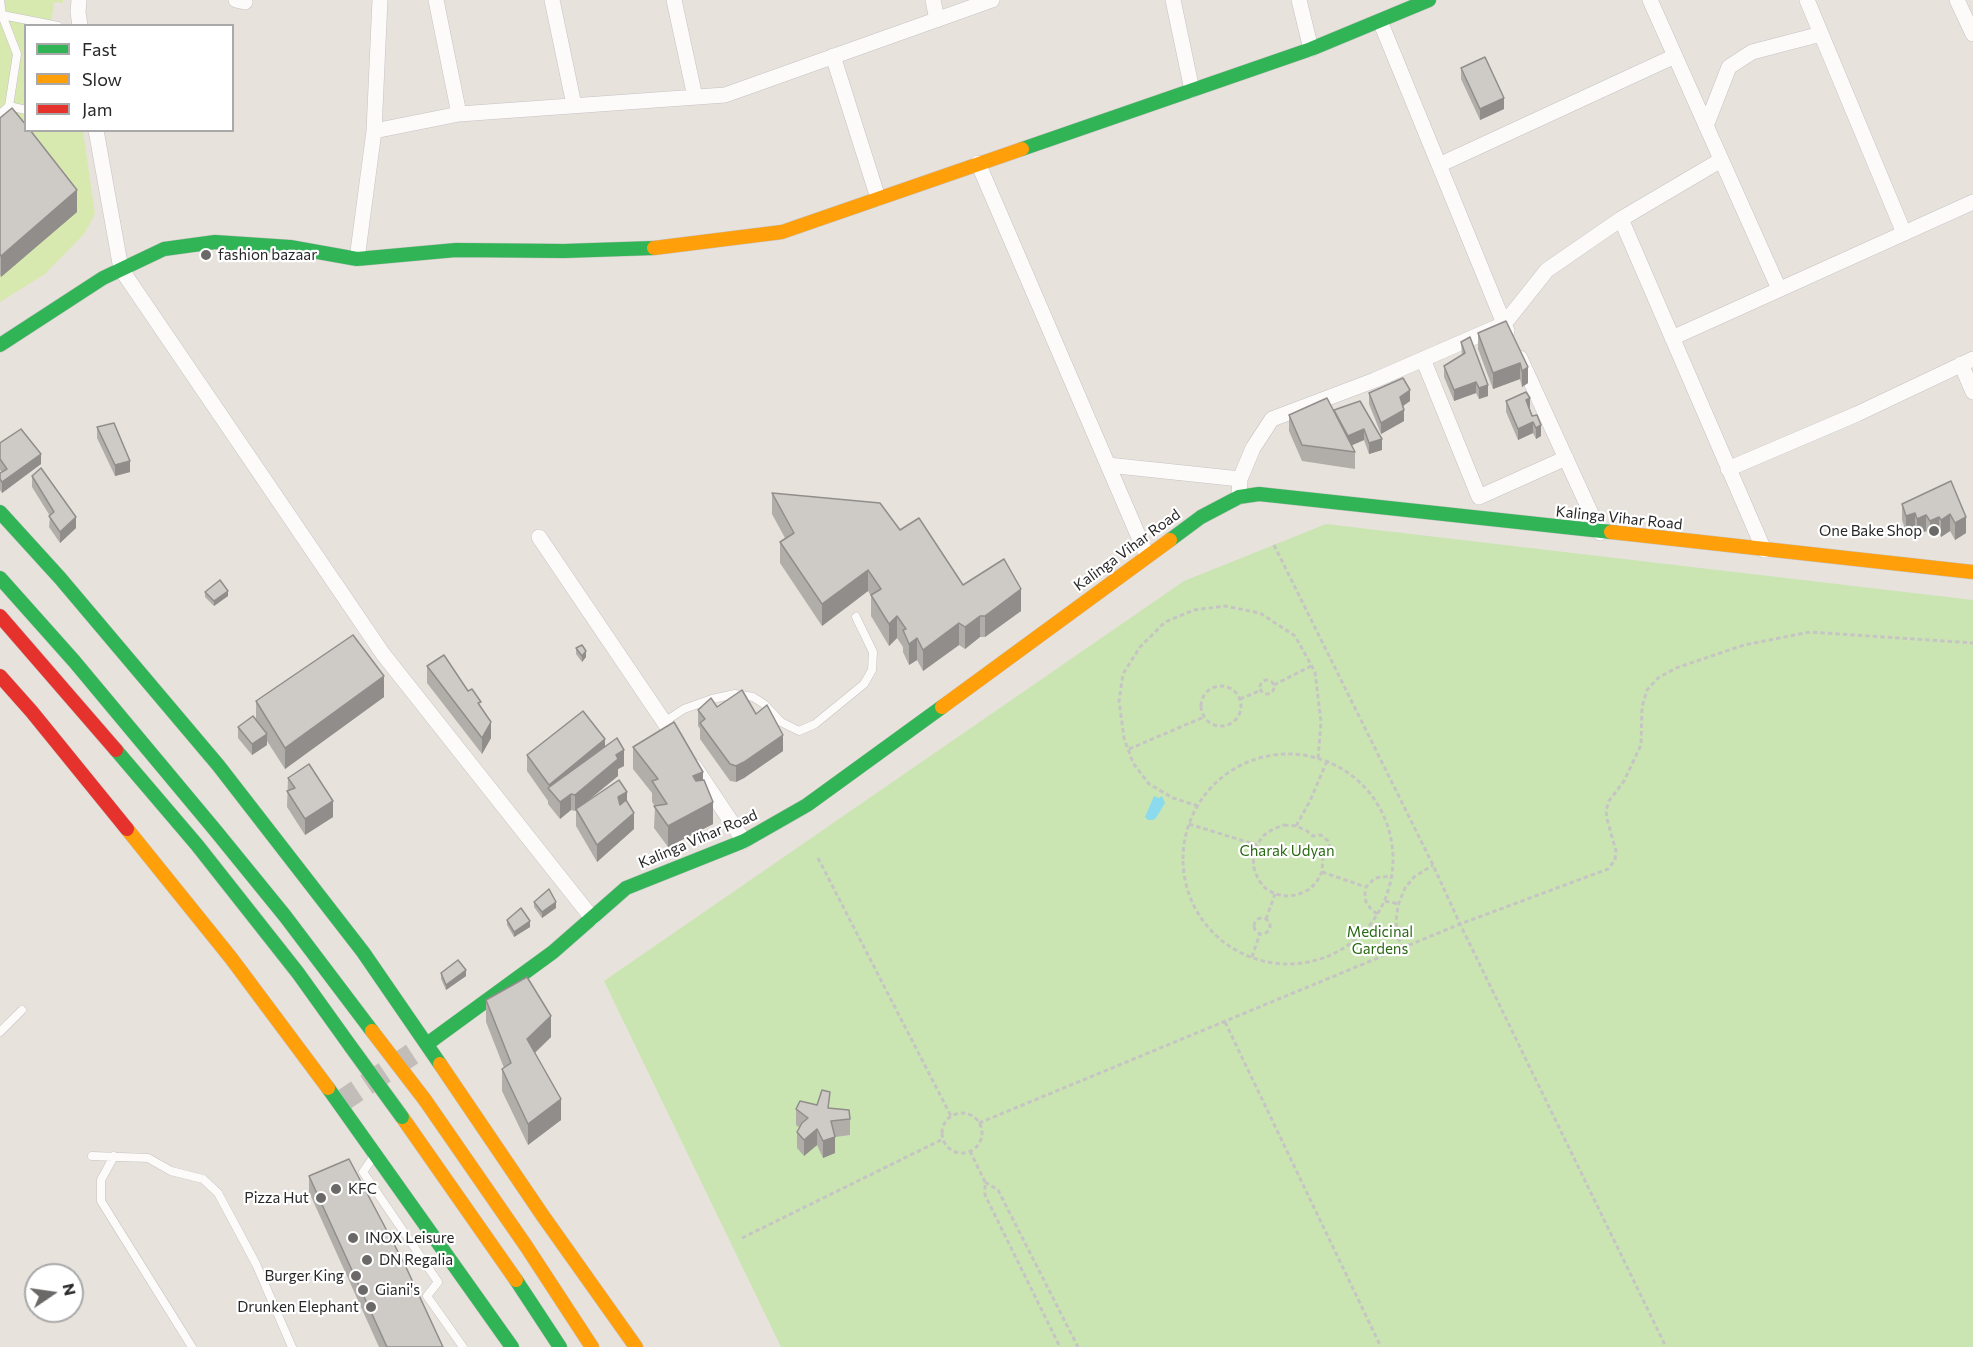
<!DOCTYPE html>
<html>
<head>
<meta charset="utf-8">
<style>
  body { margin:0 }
  #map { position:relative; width:1973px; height:1347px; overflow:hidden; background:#e8e2dc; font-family:Commissioner,sans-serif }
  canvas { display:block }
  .legend { position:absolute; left:24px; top:24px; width:210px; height:108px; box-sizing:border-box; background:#fff; border:2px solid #a9a9a9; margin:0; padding:8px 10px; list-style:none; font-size:18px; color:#282828 }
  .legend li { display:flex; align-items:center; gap:12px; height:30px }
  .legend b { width:30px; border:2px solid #a9a9a9 }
  .north { position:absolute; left:24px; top:1263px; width:60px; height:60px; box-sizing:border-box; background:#fff; border:2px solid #a9a9a9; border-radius:50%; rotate:77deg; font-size:16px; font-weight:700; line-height:24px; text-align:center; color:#282828 }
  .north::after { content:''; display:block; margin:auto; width:21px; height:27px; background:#6b6967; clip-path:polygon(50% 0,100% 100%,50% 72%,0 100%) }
</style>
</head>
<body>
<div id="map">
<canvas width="1973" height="1347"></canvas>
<ul class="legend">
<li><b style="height:8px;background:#30b455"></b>Fast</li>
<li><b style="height:8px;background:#ff9f0a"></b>Slow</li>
<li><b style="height:8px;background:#e5322d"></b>Jam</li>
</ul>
<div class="north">N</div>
</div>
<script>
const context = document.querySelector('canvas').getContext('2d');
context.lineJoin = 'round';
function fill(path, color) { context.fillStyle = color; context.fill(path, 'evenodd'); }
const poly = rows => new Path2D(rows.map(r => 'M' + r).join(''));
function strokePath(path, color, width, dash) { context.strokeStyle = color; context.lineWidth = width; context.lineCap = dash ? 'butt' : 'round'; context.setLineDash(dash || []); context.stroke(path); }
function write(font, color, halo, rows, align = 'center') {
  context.font = font + ' Commissioner,sans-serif'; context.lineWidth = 4.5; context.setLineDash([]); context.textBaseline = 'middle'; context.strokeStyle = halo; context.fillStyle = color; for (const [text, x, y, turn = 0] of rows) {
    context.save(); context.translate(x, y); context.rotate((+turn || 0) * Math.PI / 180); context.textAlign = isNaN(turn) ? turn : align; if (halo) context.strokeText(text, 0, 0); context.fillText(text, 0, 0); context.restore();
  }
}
fill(poly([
  [1326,524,1973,600,1973,1347,781,1347,604,981,1184,581]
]), '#cae5b2');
fill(poly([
  [0,0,63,0,63,3,54,2,51,25,26,26,26,130,83,131,95,214,84,234,45,274,0,302]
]), '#d7e9af');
fill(poly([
  [1154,796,1159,798,1162,796,1165,803,1156,818,1153,820,1148,820,1145,817]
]), '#8bdaee');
strokePath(poly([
  [339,1103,427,1044]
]), '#c2bdb8', 22, [22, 11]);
const lane = poly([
  [0,0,2,15,58,26],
  [0,15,2,15,17,54,9,106],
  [0,114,9,106,26,110],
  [664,722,684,709,712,699,735,694,753,697,764,704,781,722,799,731,815,724,864,684,872,670,873,652,856,617],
  [0,1032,22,1010],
  [92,1156,148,1158,171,1171,203,1179,218,1193,256,1264,292,1347],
  [114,1156,101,1180,101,1201,192,1347],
  [374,1156,363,1172,438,1282,427,1296,463,1347]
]);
const street = poly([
  [79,0,78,12,80,26],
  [236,0,245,2],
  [436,0,459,114],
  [552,0,574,105],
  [674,0,695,97],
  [933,0,937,20],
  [1173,0,1192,90],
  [1299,0,1311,49],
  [1650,0,1779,289],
  [1807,0,1904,233],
  [1957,0,1973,34],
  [1380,21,1507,331],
  [833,56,878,198],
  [1706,126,1729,67,1752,52,1821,34],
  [96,130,121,269,383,654,592,918],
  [374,131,459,114,725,95,992,0],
  [978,163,1147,556],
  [1439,165,1675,56],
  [1621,219,1721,160],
  [357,259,374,131,380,0],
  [1672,338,1973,202],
  [1520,358,1600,533],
  [1423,359,1479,497,1566,458],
  [1961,364,1973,392],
  [1108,465,1240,479],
  [1728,469,1857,414,1973,359],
  [1239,497,1240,479,1253,448,1272,419,1375,380,1504,324,1547,270,1621,219,1764,550],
  [539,537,677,741],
  [694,766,744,841]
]);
const fast = poly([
  [1022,149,1311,49,1429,0],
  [0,345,103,278,164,249,215,242,290,247,357,259,456,250,564,251,654,248],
  [0,512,60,578,218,765,363,952,440,1064],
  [1170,540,1201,517,1239,497,1259,494,1611,532],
  [0,578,74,661,215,830,285,916,372,1031],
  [116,750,197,845,298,973,351,1047],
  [427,1044,553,952,626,888,744,841,807,805,942,707],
  [328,1088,512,1347],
  [516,1280,560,1347]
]);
const slow = poly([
  [654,248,782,232,1022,149],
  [1611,532,1973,572],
  [942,707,1170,540],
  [127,829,231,958,328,1088],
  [440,1064,543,1216,636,1347],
  [425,1100,526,1246,592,1347],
  [402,1117,516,1280]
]);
const jam = poly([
  [0,616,116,750],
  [0,676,32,712,127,829]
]);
strokePath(lane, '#c5c2c3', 9);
strokePath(street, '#c5c2c3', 16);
strokePath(fast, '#c5c2c3', 15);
strokePath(slow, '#c5c2c3', 15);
strokePath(jam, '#c5c2c3', 15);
strokePath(poly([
  [1274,545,1433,865,1460,924,1666,1347],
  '1260 687a7 7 0 1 1 14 0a7 7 0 1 1-14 0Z',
  [1274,685,1311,666],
  '1201 706a20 20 0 1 1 40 0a20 20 0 1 1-40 0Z',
  [1240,699,1261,690],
  [1129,749,1204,717],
  '1183 859a105 105 0 1 1 210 0a105 105 0 1 1-210 0Z',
  [1198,806,1173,798,1149,784,1133,763,1124,738,1119,701,1123,674,1140,647,1165,622,1194,610,1225,606,1260,613,1295,636,1315,672,1321,722,1318,759],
  [1189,824,1257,845],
  [1284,825,1296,826,1307,831,1313,836,1321,835,1328,841,1330,849,1323,856,1322,872,1316,883,1308,890,1297,895,1286,896,1275,894,1265,888,1258,879,1254,868,1253,856,1257,845,1263,836,1273,829,1284,825],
  [1296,826,1310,801,1327,761],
  [818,858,951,1116],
  [1322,872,1366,887],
  [1385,901,1399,904],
  [1377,914,1371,909,1366,902,1365,893,1366,887,1375,878,1391,876],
  '1254 926a8 8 0 1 1 16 0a8 8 0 1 1-16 0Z',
  [1266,919,1275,894],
  [1402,949,1398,937,1396,921,1398,905,1405,888,1414,877,1433,865],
  [1252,957,1260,933],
  [1225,1022,1381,1347],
  '942 1133a20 20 0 1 1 40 0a20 20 0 1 1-40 0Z',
  [979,1123,1460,924,1608,869,1615,860,1616,851,1607,819,1606,811,1609,801,1624,781,1641,745,1642,707,1647,690,1658,678,1676,668,1744,645,1810,632,1973,643],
  [970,1151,985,1182,985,1195,1060,1347],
  [985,1182,998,1190,1078,1347],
  [742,1238,943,1139]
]), '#c6c5c4', 3, [4.5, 3]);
strokePath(lane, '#fcfbfa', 8);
strokePath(street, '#fcfbfa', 15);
strokePath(fast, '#30b455', 14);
strokePath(slow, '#ff9f0a', 14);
strokePath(jam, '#e5322d', 14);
const fastBridge = poly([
  [351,1047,402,1117]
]);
const slowBridge = poly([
  [372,1031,425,1100]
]);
strokePath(fastBridge, '#c0bdbb', 15, []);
strokePath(slowBridge, '#c0bdbb', 15, []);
strokePath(fastBridge, '#30b455', 14);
strokePath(slowBridge, '#ff9f0a', 14);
fill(poly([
  [1461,68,1504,109,1480,120,1461,79],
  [0,118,77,212,1,277,0,275],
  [1506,321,1528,383,1522,387,1520,379,1493,389,1478,349,1478,333],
  [1461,342,1488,396,1479,399,1476,393,1454,401,1444,377,1444,366,1462,355],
  [1369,393,1410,401,1403,406,1404,421,1381,434,1369,404],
  [1360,401,1382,450,1369,454,1364,440,1352,445,1355,452,1355,469,1302,461,1289,431,1289,415,1334,410],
  [1506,401,1530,409,1541,436,1536,439,1533,433,1518,440,1506,412],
  [97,427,130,472,115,476,97,438],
  [0,443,41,464,2,493,0,490,0,473,2,472,0,470],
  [32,476,76,528,60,543,49,527,50,516,32,487],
  [1951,481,1966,533,1955,540,1950,531,1941,537,1939,533,1930,537,1926,531,1917,535,1915,530,1906,532,1902,520,1902,504],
  [772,493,900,530,963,585,1021,611,985,637,980,637,965,649,959,645,923,671,917,660,909,665,903,652,903,647,897,638,889,646,871,616,871,596,868,591,822,626,780,563,780,542,785,538,772,514],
  [205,592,228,596,214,606,205,597],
  [576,648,586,657,582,662,576,654],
  [427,666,468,691,481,708,491,738,482,754,427,683],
  [384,697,285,769,267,741,267,745,252,755,238,738,238,727,256,719,256,701],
  [717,707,756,714,783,751,744,778,736,782,730,781,700,739,700,729,698,726,698,710],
  [605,747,624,766,618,769,618,776,584,804,627,802,634,829,597,862,576,826,576,810,575,811,571,810,560,819,548,804,548,801,527,771,527,755],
  [633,747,703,780,713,824,668,847,654,828,655,806,652,802,652,793,633,769],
  [288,778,333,817,305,835,287,807],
  [534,902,556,908,542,918,534,907],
  [507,920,530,927,514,937,507,925],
  [441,973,466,976,446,990,441,979],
  [486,1000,551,1037,535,1053,561,1120,528,1145,502,1091,502,1069,504,1068,486,1022],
  [830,1108,850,1119,850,1135,835,1137,835,1153,823,1158,817,1145,804,1156,797,1148,797,1132,800,1128,796,1125,796,1109],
  [309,1176,443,1347,379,1347,309,1192]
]), '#b1aeaa');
fill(poly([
  [1504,98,1504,109,1480,120,1480,109],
  [77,190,77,212,1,277,1,256],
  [1520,363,1520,379,1493,389,1493,373],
  [1528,367,1528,383,1522,387,1522,371],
  [1476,382,1476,393,1454,401,1454,390],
  [1488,385,1488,396,1479,399,1479,388],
  [1410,390,1410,401,1400,408,1400,397],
  [1530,398,1530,409,1526,400],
  [1404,410,1404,421,1381,434,1381,423],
  [1533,422,1533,433,1518,440,1518,429],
  [1541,425,1541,436,1536,439,1536,428],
  [1364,429,1364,440,1348,447,1348,436],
  [1382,439,1382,450,1369,454,1369,443],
  [41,454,41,464,2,493,2,482],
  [130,461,130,472,115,476,115,465],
  [1915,513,1915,530,1906,532,1906,516],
  [1950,514,1950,531,1941,537,1941,520],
  [1926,515,1926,531,1917,535,1917,519],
  [76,517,76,528,60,543,60,532],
  [1939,517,1939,533,1930,537,1930,521],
  [1966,517,1966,533,1955,540,1955,523],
  [868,570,868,591,822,626,822,604],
  [1021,589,1021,611,985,637,985,616],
  [228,591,228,596,214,606,214,601],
  [897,616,897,638,889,646,889,624],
  [980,616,980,637,965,649,965,627],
  [959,623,959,645,923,671,923,650],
  [917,638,917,660,909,665,909,644],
  [586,651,586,657,582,662,582,656],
  [384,676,384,697,285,769,285,748],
  [491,722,491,738,482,754,482,738],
  [267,734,267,745,252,755,252,744],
  [783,735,783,751,744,778,736,782,736,766],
  [605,739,605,756,549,788,549,785],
  [624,750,624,766,618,769,618,776,575,811,575,795,616,755],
  [703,772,703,793,693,776],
  [627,792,627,809,618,813,618,797],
  [571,794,571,810,560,819,560,802],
  [333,801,333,817,305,835,305,819],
  [713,802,713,824,668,847,668,826],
  [634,813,634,829,597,862,597,845],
  [556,902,556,908,542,918,542,912],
  [530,921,530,927,514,937,514,932],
  [466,970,466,976,446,990,446,985],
  [551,1016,551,1037,527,1060,527,1039],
  [561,1099,561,1120,528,1145,528,1124],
  [817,1129,817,1145,804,1156,804,1140],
  [835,1137,835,1153,823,1158,823,1141]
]), '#908d8b');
const building = poly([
  [1485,57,1504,98,1480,109,1461,68,1485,57],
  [12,108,26,125,26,130,30,130,77,190,1,256,0,254,0,118,12,108],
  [1506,321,1528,367,1522,371,1520,363,1493,373,1478,333,1506,321],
  [1470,337,1488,385,1479,388,1476,382,1454,390,1444,366,1465,353,1461,342,1470,337],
  [1403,378,1410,390,1400,397,1404,410,1381,423,1369,393,1403,378],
  [1526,392,1530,398,1526,400,1532,416,1537,415,1541,425,1536,428,1533,422,1518,429,1506,401,1526,392],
  [1327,398,1355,452,1302,445,1289,415,1327,398],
  [1360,401,1382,439,1369,443,1364,429,1348,436,1334,410,1360,401],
  [114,423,130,461,115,465,97,427,114,423],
  [21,429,41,454,2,482,0,479,0,473,7,469,0,459,0,443,21,429],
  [41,468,76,517,60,532,49,516,54,512,32,476,41,468],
  [1951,481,1966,517,1955,523,1950,514,1941,520,1939,517,1930,521,1926,515,1917,519,1915,513,1906,516,1902,504,1951,481],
  [772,493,880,503,900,530,919,518,963,585,1004,559,1021,589,985,616,980,616,965,627,959,623,923,650,917,638,909,644,903,630,906,629,897,616,889,624,871,595,881,589,868,570,822,604,780,542,794,533,772,493],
  [220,580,228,591,214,601,205,592,220,580],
  [353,635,384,676,285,748,256,701,353,635],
  [582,645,586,651,582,656,576,648,582,645],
  [444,655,468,691,472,689,481,702,478,703,491,722,482,738,427,666,444,655],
  [742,690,756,714,767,705,783,735,744,762,736,766,730,764,700,723,705,719,698,710,711,698,717,707,742,690],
  [583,711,605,739,549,785,527,755,583,711],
  [253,716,267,734,252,744,238,727,253,716],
  [674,722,703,772,693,776,696,781,704,780,713,802,668,826,654,806,667,804,652,781,658,779,633,747,674,722],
  [617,738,624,750,616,755,618,759,575,795,571,794,560,802,548,788,617,738],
  [309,764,333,801,305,819,287,791,295,788,288,778,309,764],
  [619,780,627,792,618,797,620,805,626,800,634,813,597,845,576,809,619,780],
  [549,889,556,902,542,912,534,902,549,889],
  [521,908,530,921,514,932,507,920,521,908],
  [458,960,466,970,446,985,441,973,458,960],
  [527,977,551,1016,527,1039,561,1099,528,1124,502,1069,511,1063,486,1000,527,977],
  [822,1090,830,1092,828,1108,849,1110,850,1119,831,1121,835,1137,823,1141,817,1129,804,1140,797,1132,802,1123,808,1118,796,1109,800,1101,817,1105,822,1090],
  [349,1159,405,1265,443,1347,387,1347,309,1176,349,1159]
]);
fill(building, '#cecac6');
strokePath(building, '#908d8b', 1.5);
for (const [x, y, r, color] of [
  [206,255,6,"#6b6967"],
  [1934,531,6,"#6b6967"],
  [336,1189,6,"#6b6967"],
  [321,1198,6,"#6b6967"],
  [353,1238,6,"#6b6967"],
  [367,1260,6,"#6b6967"],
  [356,1276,6,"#6b6967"],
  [363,1290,6,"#6b6967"],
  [371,1307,6,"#6b6967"]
]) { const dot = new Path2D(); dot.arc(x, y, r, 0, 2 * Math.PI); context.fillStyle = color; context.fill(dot); strokePath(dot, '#fff', 2); }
write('15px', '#282828', '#fff', [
  ["fashion bazaar",218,255],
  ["One Bake Shop",1922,531,"right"],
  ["KFC",348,1189],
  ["Pizza Hut",309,1198,"right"],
  ["INOX Leisure",365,1238],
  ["DN Regalia",379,1260],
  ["Burger King",344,1276,"right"],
  ["Giani's",375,1290],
  ["Drunken Elephant",359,1307,"right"]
], 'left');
write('15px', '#282828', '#fff', [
  ["Kalinga Vihar Road",1619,518,6],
  ["Kalinga Vihar Road",1127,550,-36],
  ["Kalinga Vihar Road",698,839,-23]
]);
write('15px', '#2a6914', '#fff', [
  ["Charak Udyan",1287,851],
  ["Medicinal",1380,932],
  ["Gardens",1380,949]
]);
</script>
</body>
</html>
